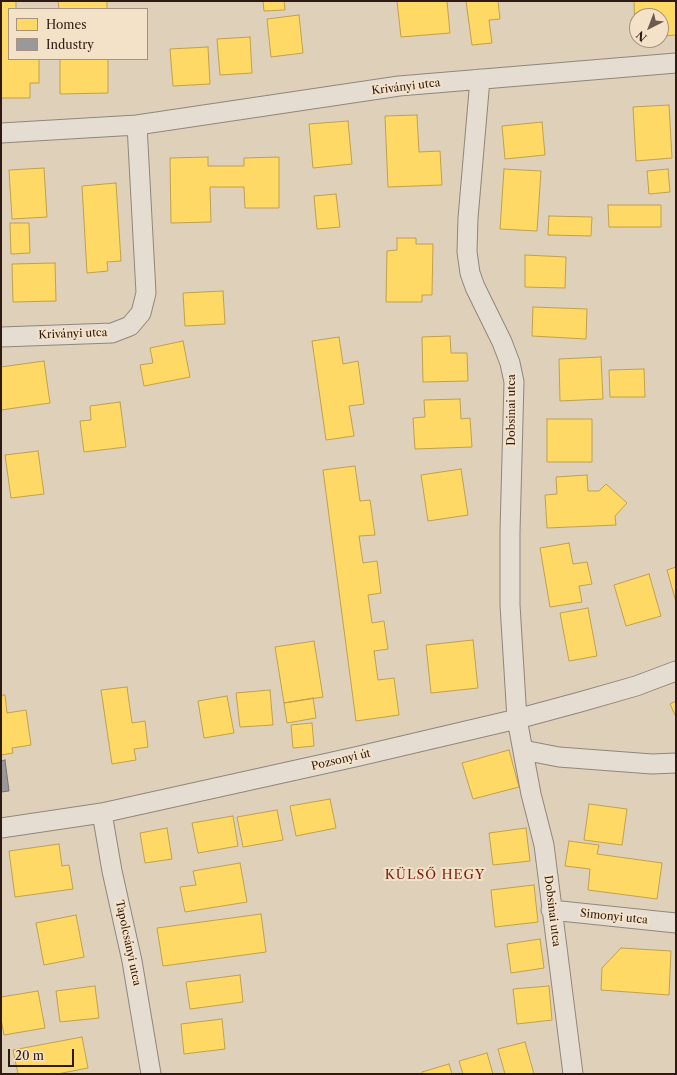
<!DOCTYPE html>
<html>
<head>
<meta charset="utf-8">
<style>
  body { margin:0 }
  #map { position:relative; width:677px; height:1075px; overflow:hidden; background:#dfd0ba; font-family:"Libre Caslon Text",serif }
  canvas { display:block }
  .frame { position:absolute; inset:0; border:2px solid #2e1a13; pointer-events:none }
  .legend { position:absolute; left:8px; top:8px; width:140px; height:52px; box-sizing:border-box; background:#f4e2c8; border:1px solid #a59280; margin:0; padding:5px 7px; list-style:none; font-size:12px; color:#2e1a13 }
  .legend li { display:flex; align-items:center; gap:8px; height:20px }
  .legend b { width:20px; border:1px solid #a59280 }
  .north { position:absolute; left:629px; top:8px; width:40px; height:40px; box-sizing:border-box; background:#f4e2c8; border:1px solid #a59280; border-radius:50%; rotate:222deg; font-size:11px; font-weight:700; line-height:16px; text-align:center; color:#2e1a13 }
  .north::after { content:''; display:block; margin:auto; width:14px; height:18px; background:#6c5a4d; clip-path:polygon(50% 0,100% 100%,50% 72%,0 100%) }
  .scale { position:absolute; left:8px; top:1049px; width:66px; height:18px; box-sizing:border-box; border:2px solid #2e1a13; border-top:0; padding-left:5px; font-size:12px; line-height:14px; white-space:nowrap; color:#2e1a13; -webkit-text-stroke:3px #f4e2c8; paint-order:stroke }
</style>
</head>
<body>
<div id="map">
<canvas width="677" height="1075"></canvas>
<div class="frame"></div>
<ul class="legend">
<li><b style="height:11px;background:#ffd966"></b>Homes</li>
<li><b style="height:11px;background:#999"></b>Industry</li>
</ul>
<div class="north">N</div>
<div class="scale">20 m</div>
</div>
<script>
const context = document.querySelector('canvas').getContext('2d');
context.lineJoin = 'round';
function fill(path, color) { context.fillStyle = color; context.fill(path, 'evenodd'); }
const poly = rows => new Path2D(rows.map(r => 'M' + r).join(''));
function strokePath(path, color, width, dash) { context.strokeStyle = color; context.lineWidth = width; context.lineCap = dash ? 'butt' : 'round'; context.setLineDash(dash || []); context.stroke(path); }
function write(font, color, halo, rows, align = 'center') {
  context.font = font + ' "Libre Caslon Text",serif'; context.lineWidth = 4; context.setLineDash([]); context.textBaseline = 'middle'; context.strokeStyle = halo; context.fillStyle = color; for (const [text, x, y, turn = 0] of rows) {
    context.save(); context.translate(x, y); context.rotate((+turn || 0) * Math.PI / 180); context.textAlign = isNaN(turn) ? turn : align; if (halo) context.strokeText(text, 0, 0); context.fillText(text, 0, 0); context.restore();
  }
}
const homes = poly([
  [1,1,16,1,16,9,9,9,9,59,39,59,39,83,30,83,30,98,1,98,1,1],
  [58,1,107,1,107,9,59,9,58,1],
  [263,1,284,1,285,10,264,11,263,1],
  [397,1,447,1,450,33,401,37,397,1],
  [466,1,498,1,500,19,489,20,492,43,472,45,466,1],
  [634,1,676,1,676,35,661,36,661,16,637,16,637,36,635,36,634,1],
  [299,15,303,53,271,57,267,19,299,15],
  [250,37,252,73,220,75,217,39,250,37],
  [208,47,210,84,173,86,170,49,208,47],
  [60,59,108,59,108,93,60,94,60,59],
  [669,105,672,158,636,161,633,107,669,105],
  [417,115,419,152,440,151,442,185,388,187,385,116,417,115],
  [348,121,352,164,313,168,309,124,348,121],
  [542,122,545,155,505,159,502,126,542,122],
  [208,157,208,166,244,166,244,158,279,157,279,208,245,208,244,187,210,187,211,222,171,223,170,158,208,157],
  [44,168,47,217,12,219,9,170,44,168],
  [504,169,541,171,537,231,500,229,504,169],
  [668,169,670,192,649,194,647,171,668,169],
  [116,183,121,261,107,262,108,271,87,273,82,186,116,183],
  [336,194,340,227,317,229,314,196,336,194],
  [608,205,661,205,661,227,609,227,608,205],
  [549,216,592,217,591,236,548,235,549,216],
  [10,223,29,223,30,253,11,254,10,223],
  [397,238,416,238,416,244,433,244,432,295,422,295,422,302,386,302,387,251,397,250,397,238],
  [525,255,566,257,565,288,525,287,525,255],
  [55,263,56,301,13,302,12,264,55,263],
  [223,291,225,324,185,326,183,293,223,291],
  [533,307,587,309,586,339,532,336,533,307],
  [450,336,451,353,467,353,468,381,423,382,422,337,450,336],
  [339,337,343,364,358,361,364,404,349,406,354,436,326,440,312,341,339,337],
  [183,341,190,377,144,386,140,365,153,363,150,348,183,341],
  [601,357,603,399,560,401,559,359,601,357],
  [44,361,50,403,1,410,1,367,44,361],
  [644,369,645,397,610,397,609,370,644,369],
  [460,399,461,419,470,418,472,447,415,449,413,418,425,417,424,400,460,399],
  [120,402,126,447,84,452,80,421,91,420,90,406,120,402],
  [547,419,592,419,592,462,547,462,547,419],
  [38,451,44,494,11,498,5,455,38,451],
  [355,466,360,501,370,500,375,535,359,536,363,563,377,561,381,593,368,595,372,623,384,621,388,649,374,651,378,680,394,678,399,715,356,721,323,470,355,466],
  [461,469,468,515,428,521,421,475,461,469],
  [587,475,588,491,599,491,606,484,627,503,615,516,616,525,547,528,545,495,557,494,556,477,587,475],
  [569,543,573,564,587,562,592,584,579,586,582,602,550,607,540,548,569,543],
  [676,567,676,602,667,570,676,567],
  [649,574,661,616,626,626,614,585,649,574],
  [588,608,597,656,569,661,560,613,588,608],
  [473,640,478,688,431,693,426,645,473,640],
  [314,641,323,697,284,703,275,647,314,641],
  [127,687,132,723,145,721,148,747,134,749,136,760,112,764,101,690,127,687],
  [270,690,273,725,240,727,236,693,270,690],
  [1,695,5,695,7,713,26,710,31,745,12,748,13,753,1,755,1,695],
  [227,696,234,733,204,738,198,701,227,696],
  [313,698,316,718,287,723,284,703,313,698],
  [676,701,676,717,670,704,676,701],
  [312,723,314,746,293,748,291,725,312,723],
  [509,750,519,787,473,799,462,763,509,750],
  [330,799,336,828,296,836,290,806,330,799],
  [589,804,627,809,622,845,584,840,589,804],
  [277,810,283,840,243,847,237,817,277,810],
  [233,816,238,846,198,853,192,823,233,816],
  [167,828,172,859,145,863,140,833,167,828],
  [526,828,530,861,493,865,489,833,526,828],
  [569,841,599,845,597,854,662,863,657,899,588,890,590,869,565,866,569,841],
  [59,844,62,866,69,865,73,889,15,897,9,851,59,844],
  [240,863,247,902,185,912,180,887,196,885,193,871,240,863],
  [534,885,538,922,495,927,491,890,534,885],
  [261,914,266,952,163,966,157,928,261,914],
  [76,915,84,957,44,965,36,923,76,915],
  [540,939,544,968,511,973,507,944,540,939],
  [621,948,671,951,669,995,601,990,602,968,621,948],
  [240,975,243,1002,190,1009,186,982,240,975],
  [95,986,99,1018,60,1022,56,991,95,986],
  [549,986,552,1020,517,1024,513,989,549,986],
  [38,991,45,1028,4,1035,1,1019,1,997,38,991],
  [222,1019,225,1049,184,1054,181,1024,222,1019],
  [82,1037,88,1068,57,1074,18,1074,13,1050,82,1037],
  [525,1042,534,1074,505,1074,498,1049,525,1042],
  [487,1053,493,1074,463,1074,459,1061,487,1053],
  [449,1064,452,1074,423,1074,422,1072,449,1064]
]);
fill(homes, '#ffd966');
strokePath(homes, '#c0a04d', 1);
const industry = poly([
  [5,760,9,791,1,792,1,761,5,760]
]);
fill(industry, '#999');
strokePath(industry, '#797371', 1);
const street = poly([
  [480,79,468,218,467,252,470,273,475,287,502,342,510,363,514,382,510,532,510,605,517,719,531,794,544,845,573,1074],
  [1,133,137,125,399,86,676,63],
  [1,337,112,333,130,326,141,313,146,293,137,125],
  [523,750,559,757,652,764,676,763],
  [102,813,112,871,132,961,151,1074],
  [1,828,102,813,355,757,517,719,580,702,636,686,676,671],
  [551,910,676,923]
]);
strokePath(street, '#91867a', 21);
strokePath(street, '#e5ddd2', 19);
write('11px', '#2e1a13', '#f4e2c8', [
  ["Kriványi utca",406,87,-7],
  ["Kriványi utca",73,334,-2],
  ["Dobsinai utca",512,410,-90],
  ["Pozsonyi út",341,760,-13],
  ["Dobsinai utca",552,911,83],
  ["Simonyi utca",614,917,6],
  ["Tapolcsányi utca",128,943,78]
]);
context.letterSpacing = '1px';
write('13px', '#7a1f14', '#f4e2c8', [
  ["KÜLSŐ HEGY",435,875]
]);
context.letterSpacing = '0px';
</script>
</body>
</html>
